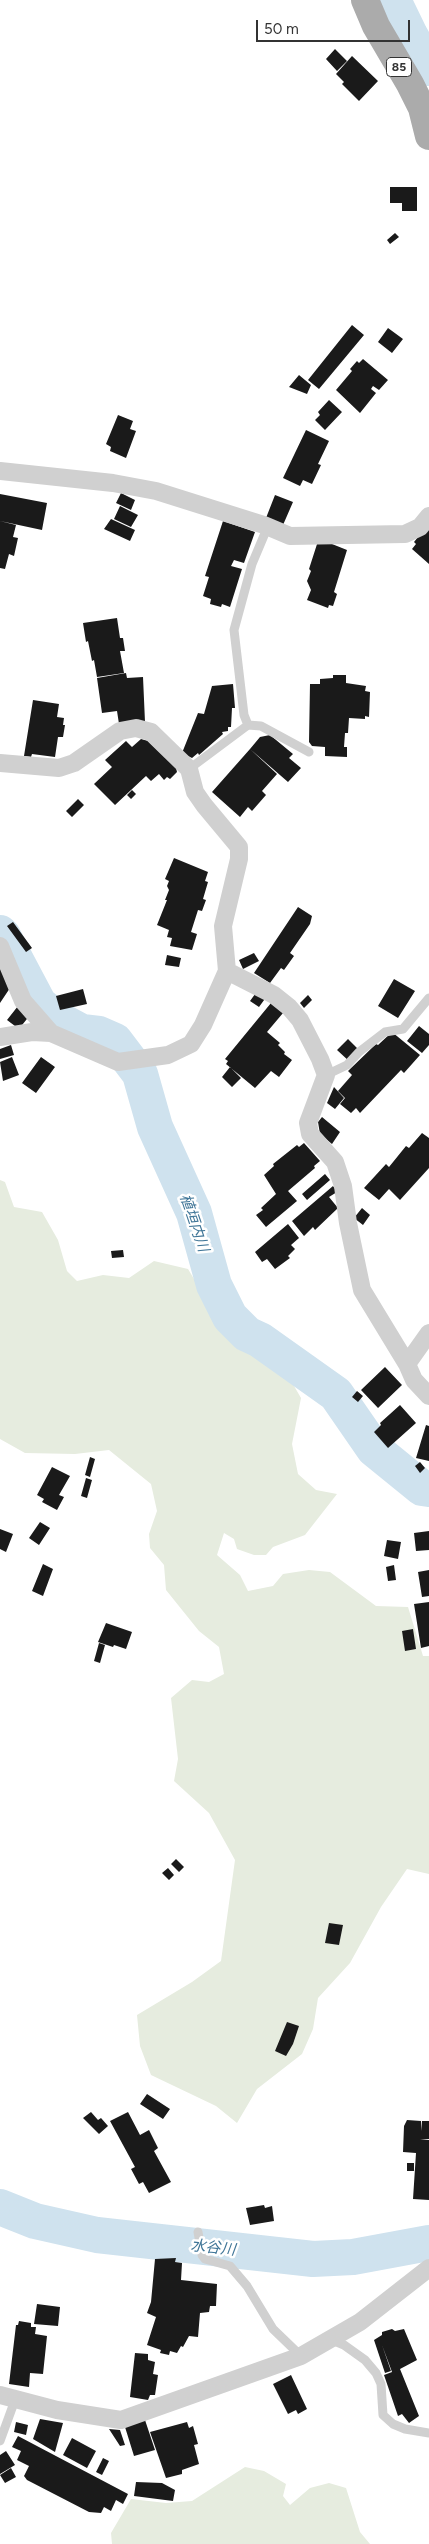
<!DOCTYPE html>
<html>
<head>
<meta charset="utf-8">
<style>
  body { margin:0 }
  #map { position:relative; width:429px; height:2544px; overflow:hidden; background:#fff; font-family:Figtree,sans-serif }
  canvas { display:block }
  .scale { position:absolute; left:256px; top:20px; width:154px; height:22px; box-sizing:border-box; border:2px solid #333; border-top:0; padding-left:6px; font-size:15px; line-height:18px; white-space:nowrap; color:#333; -webkit-text-stroke:4px #fff; paint-order:stroke }
</style>
</head>
<body>
<div id="map">
<canvas width="429" height="2544"></canvas>
<div class="scale">50 m</div>
</div>
<script>
const context = document.querySelector('canvas').getContext('2d');
context.lineJoin = 'round';
function fill(path, color) { context.fillStyle = color; context.fill(path, 'evenodd'); }
const poly = rows => new Path2D(rows.map(r => 'M' + r).join(''));
function strokePath(path, color, width, dash) { context.strokeStyle = color; context.lineWidth = width; context.lineCap = dash ? 'butt' : 'round'; context.setLineDash(dash || []); context.stroke(path); }
function write(font, color, halo, rows, align = 'center') {
  context.font = font + ' Figtree,"Noto Sans JP",sans-serif'; context.lineWidth = 5; context.setLineDash([]); context.textBaseline = 'middle'; context.strokeStyle = halo; context.fillStyle = color; for (const [text, x, y, turn = 0] of rows) {
    context.save(); context.translate(x, y); context.rotate((+turn || 0) * Math.PI / 180); context.textAlign = isNaN(turn) ? turn : align; if (halo) context.strokeText(text, 0, 0); context.fillText(text, 0, 0); context.restore();
  }
}
fill(poly([
  [0,1180,5,1182,14,1207,42,1212,58,1240,67,1271,77,1281,103,1275,129,1278,154,1261,188,1269,208,1302,215,1325,230,1341,290,1379,301,1398,292,1444,298,1474,316,1490,337,1494,305,1535,273,1547,266,1555,254,1555,237,1549,234,1539,224,1533,217,1555,240,1575,248,1591,273,1586,283,1574,309,1570,330,1572,376,1606,408,1607,423,1656,429,1656,429,1874,407,1869,381,1907,350,1963,318,1998,313,2029,302,2054,257,2089,237,2123,216,2106,151,2075,140,2046,137,2015,192,1982,221,1961,235,1860,209,1813,174,1781,178,1759,171,1698,192,1680,209,1682,224,1674,219,1647,199,1631,166,1590,164,1565,150,1548,149,1534,157,1511,151,1484,109,1450,75,1454,25,1453,0,1439],
  [245,2467,264,2471,286,2484,283,2496,290,2505,310,2488,329,2483,346,2488,360,2532,370,2544,112,2544,111,2533,131,2499,166,2503,192,2501]
]), '#e6ecdf');
strokePath(poly([
  [393,0,410,35,429,68],
  [0,933,3,936,39,1004,56,1018,82,1032,99,1034,115,1041,140,1074,155,1127,194,1213,214,1285,230,1317,247,1334,260,1340,336,1394,374,1449,422,1488,429,1489],
  [0,2207,35,2221,97,2235,313,2259,353,2257,429,2243]
]), '#cfe2ee', 36);
fill(poly([
  [335,49,347,61,337,71,326,59],
  [352,56,378,81,359,101,342,84,344,82,336,74],
  [390,187,417,187,417,211,402,211,402,203,390,203],
  [395,233,399,237,390,244,387,240],
  [352,325,364,335,319,389,308,380],
  [388,328,403,339,392,353,378,342],
  [363,359,388,380,379,390,373,386,371,389,376,393,360,413,336,390,352,371,350,369,357,361,359,363],
  [299,375,311,385,307,394,289,387],
  [329,400,342,412,325,430,315,420,320,415,318,412],
  [118,415,133,421,130,429,136,431,126,458,110,451,111,447,106,444],
  [306,430,329,441,318,464,321,465,312,484,303,480,300,486,283,478],
  [121,493,135,500,131,510,116,503],
  [0,494,47,503,42,530,0,521],
  [275,495,293,502,283,525,266,518],
  [120,506,138,515,131,527,114,519],
  [111,519,135,530,130,541,104,529],
  [0,521,16,525,13,537,18,538,14,556,9,554,5,569,0,568],
  [223,521,255,532,244,563,234,560,231,566,242,569,230,607,222,604,221,607,210,604,211,599,203,596,209,577,205,576],
  [429,528,429,564,412,549,416,544,414,542,422,532],
  [318,541,333,542,332,544,347,550,334,592,337,594,333,606,329,605,328,608,307,600,311,590,307,581,311,571,309,569],
  [117,618,120,638,123,638,125,651,120,651,124,673,97,677,94,660,92,661,88,641,86,642,83,623],
  [126,673,127,678,143,677,145,722,119,724,117,711,102,713,97,678],
  [333,675,346,675,346,683,366,686,365,691,370,692,369,717,365,716,365,719,349,718,348,733,345,733,344,747,347,747,347,757,325,756,325,747,312,746,309,742,310,684,320,684,320,679,333,678],
  [233,684,235,708,232,708,231,727,228,727,228,731,222,732,223,734,199,755,198,753,192,758,182,753,198,713,204,714,212,686],
  [33,700,59,704,57,717,64,718,63,725,65,725,63,737,58,737,55,757,32,754,31,757,24,756],
  [270,735,293,754,289,758,301,768,288,782,250,749,260,737],
  [141,739,148,741,176,768,177,772,170,779,167,777,164,780,159,774,151,781,146,776,115,805,94,784,112,767,105,760,126,741,132,747],
  [250,749,277,774,262,791,266,795,252,811,248,807,240,817,212,792],
  [132,790,136,794,131,799,127,795],
  [78,799,84,805,72,817,66,811],
  [174,858,208,872,205,881,208,882,203,899,206,900,202,911,198,910,191,932,197,934,192,950,170,946,172,938,167,937,169,930,157,925,167,900,165,900,169,890,167,886,169,881,165,879],
  [298,907,312,916,310,924,290,953,294,956,284,970,281,968,270,983,254,973],
  [13,922,32,948,26,952,7,926],
  [254,953,259,961,243,969,239,960],
  [0,955,12,985,0,1003],
  [167,955,181,958,179,967,165,965],
  [394,979,415,991,398,1018,378,1006],
  [83,989,87,1004,60,1010,56,996],
  [258,990,267,996,259,1007,250,1001],
  [308,995,312,1000,304,1008,300,1003],
  [271,1003,283,1013,267,1032,280,1043,278,1045,285,1052,284,1054,292,1060,279,1077,271,1071,255,1088,226,1064,228,1061,225,1059],
  [18,1006,30,1015,19,1029,7,1020],
  [419,1026,429,1034,429,1045,422,1053,407,1041],
  [392,1032,420,1055,404,1073,401,1070,360,1113,356,1108,351,1113,340,1104,345,1098,338,1091,352,1075,348,1071,376,1044,378,1045],
  [348,1039,360,1051,350,1062,337,1050],
  [11,1045,14,1055,0,1059,0,1049],
  [12,1057,19,1075,3,1081,0,1062],
  [41,1057,55,1067,36,1093,22,1083],
  [230,1067,241,1078,232,1087,222,1077],
  [334,1087,344,1098,335,1109,327,1103],
  [322,1117,340,1132,332,1144,320,1134,318,1122],
  [422,1133,429,1138,429,1168,400,1200,389,1189,379,1200,364,1188,386,1164,389,1167,406,1146,409,1148],
  [304,1143,320,1161,314,1166,315,1168,288,1191,297,1201,266,1227,256,1215,263,1210,261,1208,276,1194,264,1175,274,1166,273,1164,297,1145,299,1147],
  [325,1174,330,1180,307,1200,302,1194],
  [333,1186,337,1192,329,1197,338,1208,315,1230,313,1227,304,1236,292,1221],
  [362,1208,370,1215,363,1225,354,1218],
  [288,1224,299,1238,291,1245,295,1249,288,1256,290,1258,275,1269,267,1259,262,1262,255,1252],
  [123,1250,124,1257,112,1258,111,1251],
  [385,1367,402,1385,378,1408,361,1390],
  [357,1391,363,1396,358,1402,352,1397],
  [400,1405,416,1423,388,1448,374,1432,381,1425,380,1423],
  [426,1425,429,1426,429,1461,416,1458],
  [90,1457,95,1459,90,1477,85,1475],
  [420,1462,425,1468,420,1473,415,1466],
  [52,1467,70,1476,59,1495,64,1497,57,1510,42,1502,44,1499,37,1495],
  [86,1478,92,1480,87,1498,81,1496],
  [40,1522,50,1528,39,1545,29,1538],
  [0,1529,13,1534,6,1552,0,1549],
  [429,1531,429,1550,416,1551,414,1533],
  [387,1540,401,1542,398,1559,384,1556],
  [43,1564,53,1569,43,1596,32,1591],
  [394,1565,396,1580,388,1581,386,1567],
  [429,1570,429,1596,422,1597,418,1572],
  [429,1602,429,1646,421,1648,414,1604],
  [106,1623,132,1632,126,1649,114,1645,113,1647,98,1642],
  [413,1629,416,1649,405,1651,402,1631],
  [99,1643,105,1645,100,1663,94,1661],
  [176,1859,184,1867,179,1872,171,1864],
  [168,1868,174,1875,169,1880,162,1873],
  [329,1923,343,1925,339,1945,325,1943],
  [287,2022,299,2026,293,2044,286,2056,275,2051],
  [147,2094,170,2109,163,2119,140,2104],
  [91,2112,98,2120,101,2118,108,2126,99,2134,83,2118],
  [128,2112,140,2135,149,2130,158,2148,154,2151,171,2182,149,2193,143,2182,139,2184,131,2169,135,2167,110,2121],
  [407,2120,421,2121,421,2131,422,2121,429,2121,429,2139,420,2140,429,2140,429,2200,413,2199,416,2153,403,2152,404,2126],
  [407,2163,414,2163,414,2171,407,2171],
  [264,2205,265,2208,272,2206,274,2221,250,2225,246,2208],
  [176,2258,175,2262,182,2263,181,2280,217,2284,216,2306,210,2306,209,2312,200,2313,198,2337,189,2336,183,2347,181,2346,177,2353,170,2351,169,2355,160,2353,161,2350,147,2345,156,2317,147,2313,151,2302,155,2259],
  [37,2304,60,2307,58,2326,34,2324],
  [19,2321,31,2323,31,2327,36,2327,35,2334,47,2336,43,2374,30,2373,29,2387,9,2384,16,2325,18,2325],
  [392,2329,395,2331,404,2329,417,2360,400,2369,419,2416,409,2423,402,2414,398,2416,384,2375,392,2372,382,2345,391,2371,385,2373,374,2340,382,2335,382,2332],
  [135,2353,148,2354,148,2360,155,2362,153,2374,158,2375,155,2395,150,2395,148,2400,130,2397],
  [291,2375,307,2409,298,2414,296,2410,288,2414,273,2384],
  [40,2419,63,2423,55,2452,33,2439],
  [145,2420,155,2450,134,2456,125,2427],
  [16,2422,28,2425,26,2435,14,2432],
  [187,2422,189,2428,193,2426,198,2444,194,2445,199,2464,182,2470,182,2474,166,2478,150,2432],
  [109,2429,120,2430,125,2445,120,2446],
  [18,2436,128,2494,123,2504,116,2500,111,2511,104,2507,101,2513,89,2512,27,2480,24,2476,29,2466,17,2460,21,2451,12,2447],
  [72,2438,96,2451,87,2468,63,2455],
  [6,2451,15,2465,0,2474,0,2455],
  [103,2458,109,2461,102,2475,96,2472],
  [11,2468,16,2477,5,2483,0,2475],
  [136,2482,162,2483,175,2490,173,2501,134,2496]
]), '#1a1a1a');
strokePath(poly([
  [248,725,244,715,234,630,252,564,268,526],
  [189,769,248,725,261,726,309,752],
  [326,1075,347,1065,359,1052,385,1032,403,1029,429,998],
  [198,2232,202,2255,205,2259,230,2266,247,2286,273,2329,301,2356],
  [332,2340,344,2345,365,2360,376,2373,381,2384,383,2415,393,2424,405,2429,429,2433],
  [0,2441,15,2400]
]), '#d0d0d0', 9);
strokePath(poly([
  [0,471,113,483,156,491,264,525,290,536,405,534,420,527,429,516],
  [0,763,59,768,74,763,120,731,136,728,151,732,189,769,195,792,204,805,239,847,239,859,223,926,227,971,274,995,289,1007,300,1020,320,1059,326,1075,308,1123,310,1134,335,1162,343,1186,348,1223,362,1290,407,1364,414,1380,429,1396],
  [0,946,23,1001,51,1033],
  [0,1037,32,1032,51,1033,118,1062,168,1055,191,1044,203,1025,227,971],
  [407,1364,429,1333],
  [0,2395,57,2410,121,2420,301,2356,360,2322,429,2268]
]), '#d0d0d0', 18);
strokePath(poly([
  [365,0,376,26,410,84,422,108,429,136]
]), '#ababab', 28);
for (const [x, y, w] of [
  [399,67,25]
]) { const box = new Path2D(); box.roundRect(x - w / 2, y - 9.5, w, 19, 4); context.fillStyle = '#fff'; context.fill(box); strokePath(box, '#333', 1); }
write('bold 12px', '#333', null, [
  ["85",399,67]
]);
write('italic 15px', '#3f7597', '#fff', [
  ["植垣内川",194,1223,71],
  ["水谷川",213,2248,6]
]);
</script>
</body>
</html>
